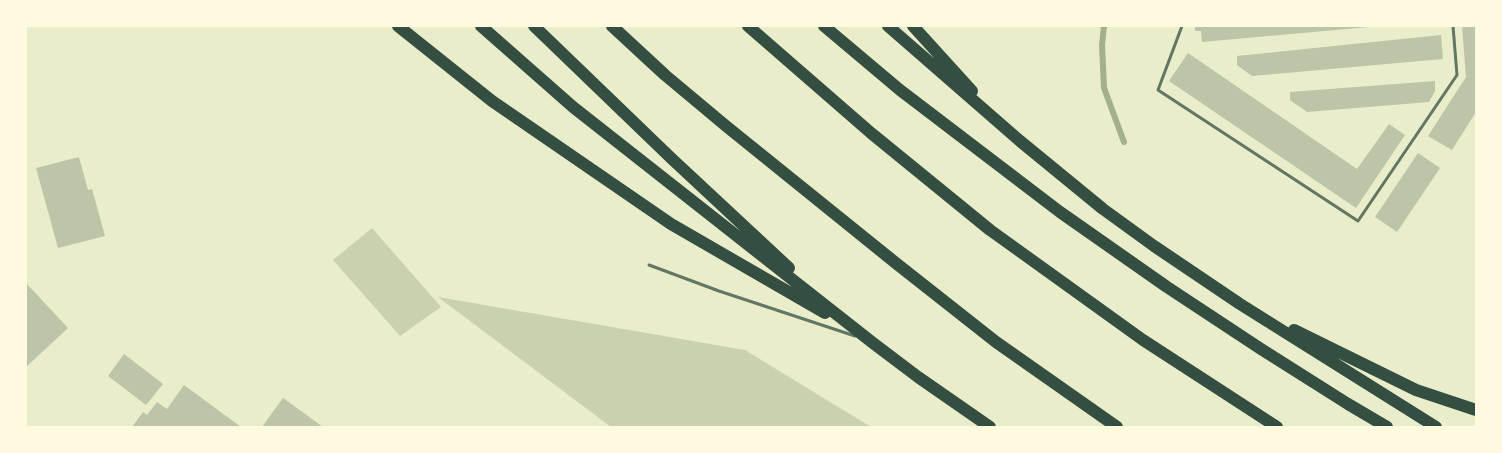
<!DOCTYPE html>
<html>
<head>
<meta charset="utf-8">
<style>
  body { margin:0 }
  #map { position:relative; width:1502px; height:453px; overflow:hidden; background:#e9edc9; font-family:Quicksand,sans-serif }
  canvas { display:block }
  .frame { position:absolute; inset:0; border:27px solid #fefae0; pointer-events:none }
</style>
</head>
<body>
<div id="map">
<canvas width="1502" height="453"></canvas>
<div class="frame"></div>
</div>
<script>
const context = document.querySelector('canvas').getContext('2d');
context.lineJoin = 'round';
function fill(path, color) { context.fillStyle = color; context.fill(path, 'evenodd'); }
const poly = rows => new Path2D(rows.map(r => 'M' + r).join(''));
function strokePath(path, color, width, dash) { context.strokeStyle = color; context.lineWidth = width; context.lineCap = dash ? 'butt' : 'round'; context.setLineDash(dash || []); context.stroke(path); }
fill(poly([
  [372,228,441,307,400,336,333,260],
  [438,297,745,350,871,427,611,427]
]), '#cad2ad');
strokePath(poly([
  [1104,26,1102,45,1104,88,1124,142]
]), '#a3b18a', 6);
fill(poly([
  [1195,26,1369,26,1369,27,1202,42,1201,31,1195,31],
  [1462,26,1476,26,1476,112,1452,150,1428,136,1466,77],
  [1441,35,1443,59,1252,76,1237,65,1237,56],
  [1188,53,1357,169,1389,124,1405,135,1356,208,1169,81],
  [1435,81,1435,91,1429,102,1307,112,1290,100,1290,92],
  [1418,153,1440,168,1397,232,1375,217],
  [79,157,88,190,92,189,105,236,58,248,36,168],
  [26,283,68,328,26,367],
  [124,354,163,384,146,405,108,376],
  [184,385,241,427,132,427,143,412,147,415,157,402,167,409],
  [283,398,323,427,262,427]
]), '#bcc5a7');
strokePath(poly([
  [1182,26,1158,90,1358,221,1457,75,1453,26],
  [649,265,719,291,855,336]
]), '#617663', 3);
strokePath(poly([
  [398,26,492,101,671,224,825,313],
  [481,26,573,107,873,343,918,377,990,427],
  [534,26,671,158,789,268],
  [612,26,665,75,726,126,897,264,996,342,1117,427],
  [748,26,871,133,990,230,1143,340,1277,427],
  [824,26,900,90,1060,212,1167,287,1261,349,1348,404,1387,427],
  [888,26,1020,141,1103,209,1154,246,1240,304,1436,427],
  [913,26,972,91],
  [1294,330,1416,390,1476,410]
]), '#344e41', 12);
</script>
</body>
</html>
